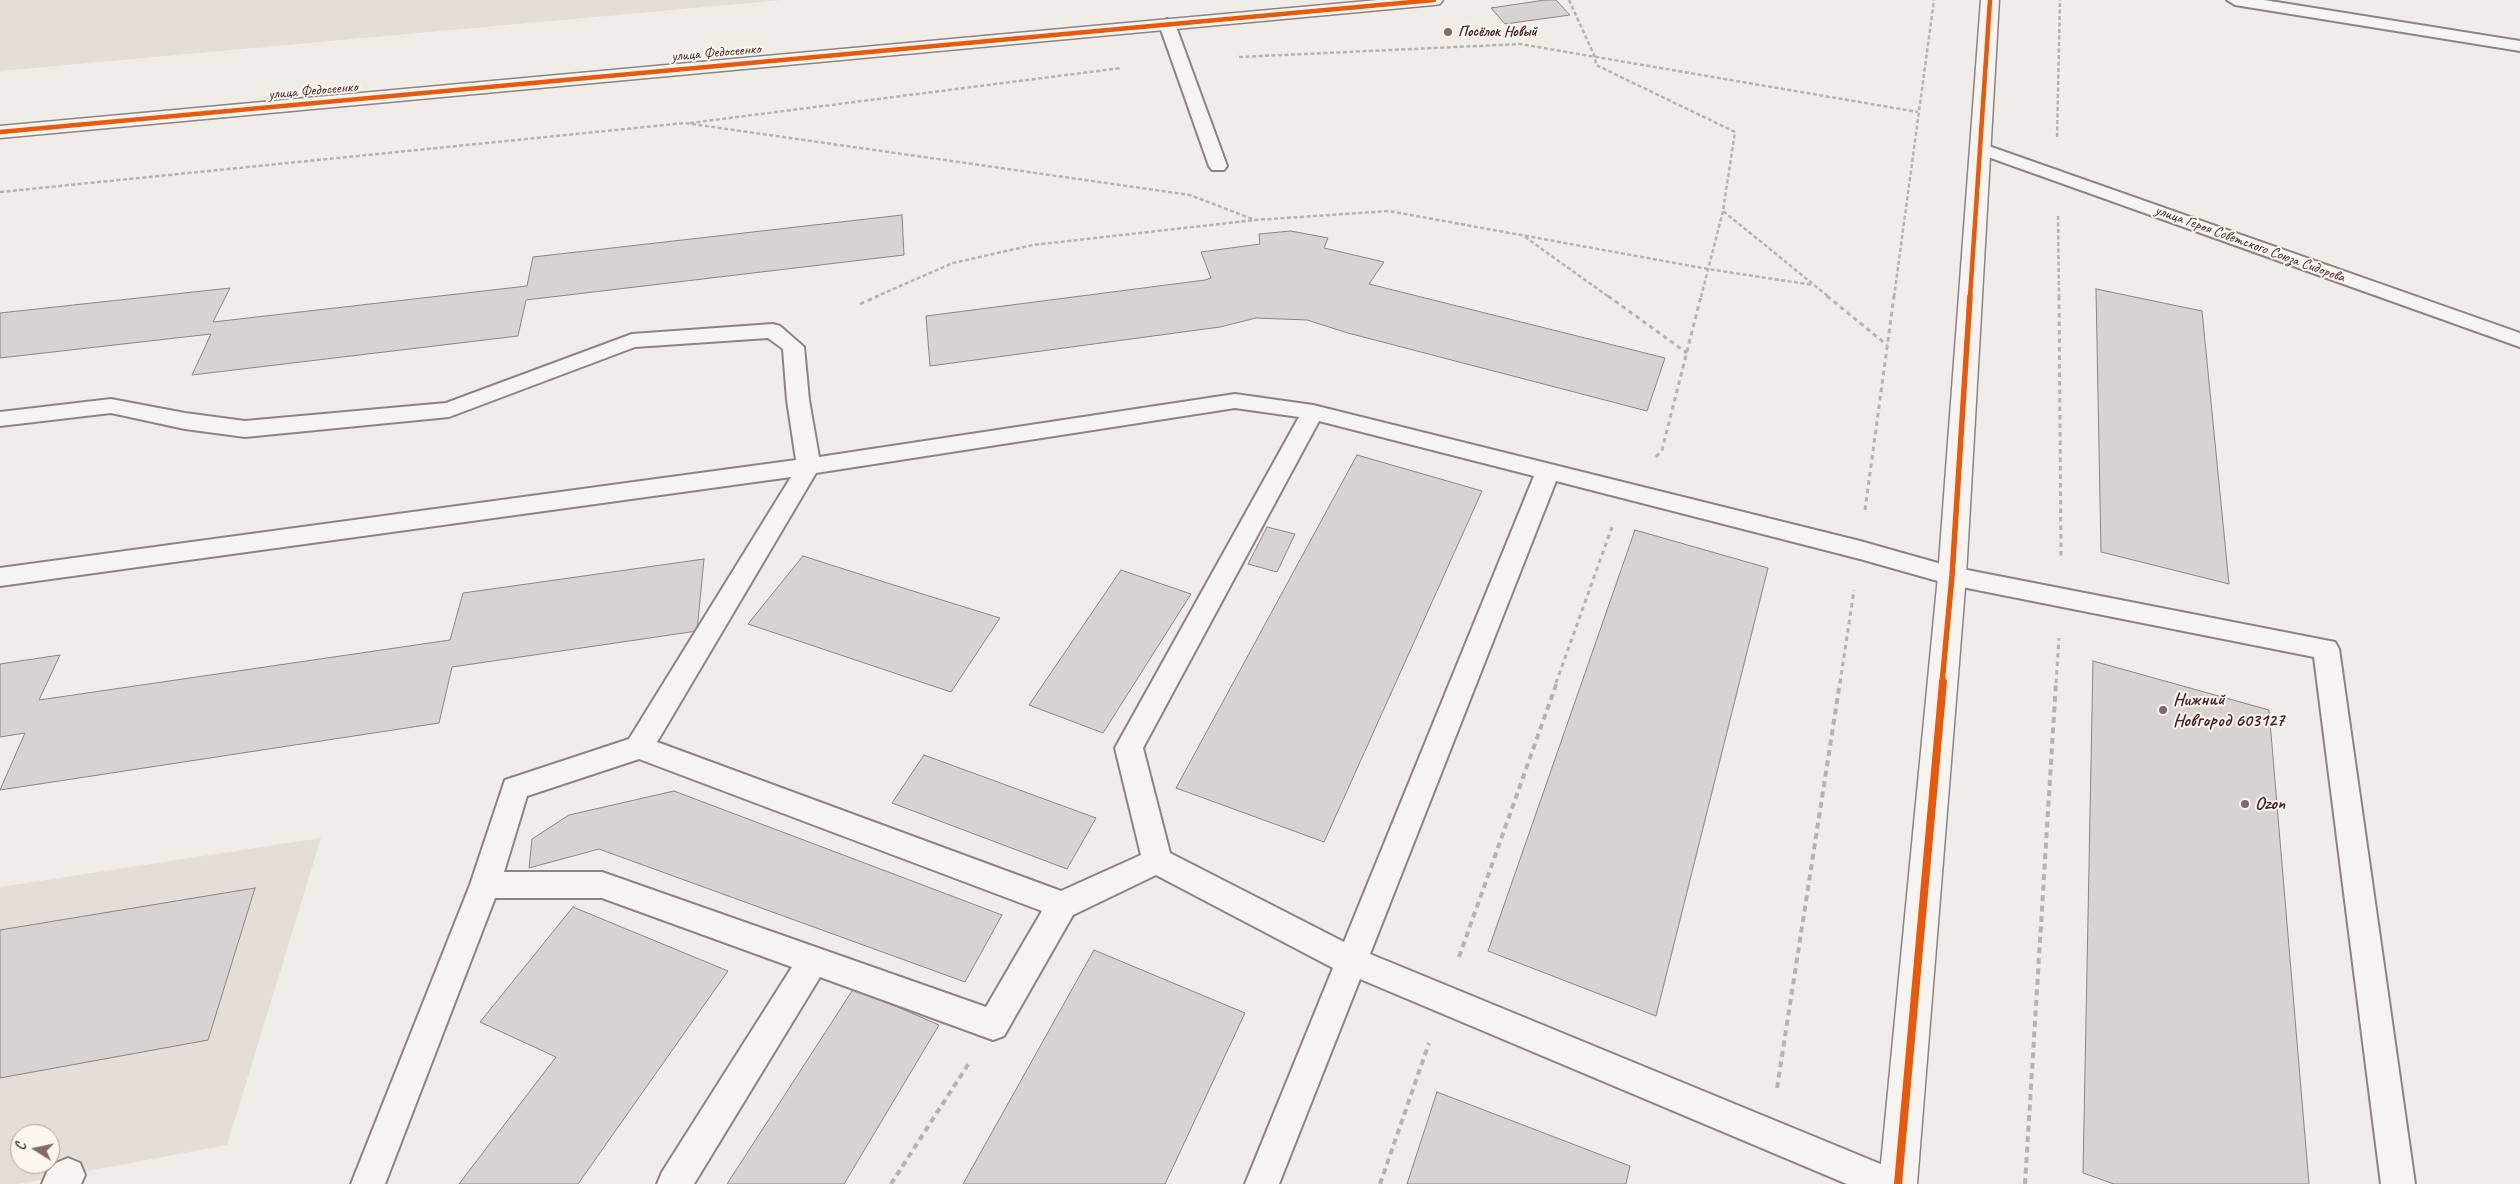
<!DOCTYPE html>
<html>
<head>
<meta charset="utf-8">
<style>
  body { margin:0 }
  #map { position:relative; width:2520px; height:1184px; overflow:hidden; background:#f0ede8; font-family:Caveat,sans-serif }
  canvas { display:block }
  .north { position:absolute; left:10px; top:1124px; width:50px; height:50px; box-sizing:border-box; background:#fbf7ec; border:1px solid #b4a19f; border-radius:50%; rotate:280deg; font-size:14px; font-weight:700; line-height:20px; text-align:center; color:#4a1f2b }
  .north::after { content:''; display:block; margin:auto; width:18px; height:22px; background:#84676d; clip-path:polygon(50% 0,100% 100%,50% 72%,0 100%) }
</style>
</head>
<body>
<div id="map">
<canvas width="2520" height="1184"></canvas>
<div class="north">С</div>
</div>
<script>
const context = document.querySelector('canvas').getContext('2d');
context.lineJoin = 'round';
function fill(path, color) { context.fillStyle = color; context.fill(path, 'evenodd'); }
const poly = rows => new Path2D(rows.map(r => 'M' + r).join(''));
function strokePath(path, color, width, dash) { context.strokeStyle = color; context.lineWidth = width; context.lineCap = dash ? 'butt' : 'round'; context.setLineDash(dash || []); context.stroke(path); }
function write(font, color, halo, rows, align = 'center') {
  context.font = font + ' Caveat,sans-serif'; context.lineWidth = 4; context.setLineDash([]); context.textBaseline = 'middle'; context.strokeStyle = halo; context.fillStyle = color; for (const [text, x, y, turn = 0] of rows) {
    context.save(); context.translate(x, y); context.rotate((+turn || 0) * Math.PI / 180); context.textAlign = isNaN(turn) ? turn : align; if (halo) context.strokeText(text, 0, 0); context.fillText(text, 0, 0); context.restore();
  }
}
fill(poly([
  [0,0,782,0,0,71],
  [321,838,227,1145,18,1184,0,1184,0,887],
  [20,1134,50,1134,50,1164,20,1164]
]), '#e5ddd7');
const building = poly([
  [1545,0,1556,0,1570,15,1505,24,1491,8,1545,0],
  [902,215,904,255,526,300,518,336,192,375,211,334,0,358,0,313,230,288,213,322,527,286,533,257,902,215],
  [1291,231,1328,238,1324,248,1384,262,1369,284,1665,358,1647,411,1348,333,1307,320,1256,318,1220,327,930,366,926,316,1205,280,1211,278,1201,252,1260,244,1259,234,1291,231],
  [2096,289,2202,311,2229,584,2101,552,2096,289],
  [1357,455,1482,491,1324,842,1176,788,1357,455],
  [1267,527,1295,534,1277,572,1248,564,1267,527],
  [1635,530,1768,568,1656,1016,1488,951,1635,530],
  [803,556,900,587,1000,618,951,692,748,624,803,556],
  [704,559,697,631,452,667,439,723,0,790,25,733,0,737,0,664,60,655,39,700,450,640,463,593,704,559],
  [1121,570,1191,594,1103,733,1029,705,1121,570],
  [2093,661,2269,710,2309,1184,2114,1184,2083,1173,2093,661],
  [924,755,1096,818,1067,869,892,803,924,755],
  [674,791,1002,915,965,982,599,849,529,868,532,839,569,815,674,791],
  [255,888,208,1040,0,1078,0,930,255,888],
  [573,907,728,971,578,1184,459,1184,556,1057,480,1022,573,907],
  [1094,950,1245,1013,1165,1184,963,1184,1094,950],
  [854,988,939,1025,844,1184,727,1184,854,988],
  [1437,1092,1630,1166,1626,1184,1407,1184,1437,1092]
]);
fill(building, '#d7d3d0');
strokePath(building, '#8d8383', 1);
const lane = poly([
  [2227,0,2264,0,2520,41,2520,51,2235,5,2227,0],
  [1167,19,1175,24,1227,166,1224,170,1212,170,1209,166,1159,24,1167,19],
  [1980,143,2520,333,2520,347,1974,152,1971,148,1974,144,1980,143],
  [773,324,780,326,804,347,809,400,819,457,1235,394,1313,405,1860,541,1952,567,2335,642,2339,649,2415,1184,2381,1184,2314,657,1952,585,1860,559,1556,481,1370,954,1900,1172,1905,1184,1847,1184,1360,979,1279,1184,1245,1184,1333,968,1156,875,1073,915,1004,1036,993,1040,820,977,694,1184,657,1184,662,1172,792,967,602,898,495,898,385,1184,351,1184,470,885,505,780,629,739,791,477,0,586,0,568,796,460,787,400,783,349,768,338,635,347,449,417,245,437,185,429,111,413,0,426,0,412,111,399,185,413,245,421,446,403,632,334,773,324],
  [1235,408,1299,417,1115,748,1141,855,1061,891,657,742,816,473,1235,408],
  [1319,421,1534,476,1344,942,1170,853,1143,748,1319,421],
  [639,759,1042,911,986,1007,602,872,504,872,527,796,639,759],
  [68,1158,80,1163,85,1175,81,1184,42,1184,47,1172,56,1163,68,1158]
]);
const street = poly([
  [1981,0,1999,0,1966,576,1917,1184,1879,1184,1938,576,1981,0]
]);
const secondary = poly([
  [1378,0,1443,0,1440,4,1434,5,0,138,0,126,1378,0]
]);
strokePath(lane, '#8d8383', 4);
strokePath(street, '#8d8383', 3);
strokePath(secondary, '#8d8383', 3);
strokePath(poly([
  [1569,0,1595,57,1596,65,1735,132,1723,211,1829,297],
  [1239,57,1520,44,1918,112],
  [690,123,1121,68],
  [2057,137,2060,0],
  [0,192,685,123,1190,195,1255,220],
  [2058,216,2059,297],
  [1525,237,1609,297],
  [875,297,953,263,1033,245,1255,220,1389,211,1708,269,1813,285],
  [1701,297,1723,211],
  [1894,297,1934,0]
]), '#b7b2b0', 2.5, [4, 2.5]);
strokePath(poly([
  [1608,296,1687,353],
  [1827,296,1887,345],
  [2059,296,2061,557],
  [860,304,878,296],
  [1656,457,1662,450,1701,296],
  [1865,510,1894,296],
  [1556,683,1612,527],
  [1840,683,1854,590],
  [2056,683,2059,638]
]), '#b7b2b0', 3, [4.5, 4]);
strokePath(poly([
  [1459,957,1557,682],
  [1777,1088,1840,682],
  [891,1184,969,1063],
  [1380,1184,1429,1043],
  [2025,1184,2056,682]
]), '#b7b2b0', 4, [6, 4.5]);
fill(lane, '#f5f4f0');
fill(street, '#f5f4f0');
fill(secondary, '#f5f4f0');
strokePath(poly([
  [0,132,1434,0],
  [1970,297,1990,0]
]), '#e8590c', 4.5);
strokePath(poly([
  [1942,683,1952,576,1970,296]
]), '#e8590c', 5.5);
strokePath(poly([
  [1898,1184,1943,682]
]), '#e8590c', 8);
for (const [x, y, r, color] of [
  [1448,32,5,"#84676d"],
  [2163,710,5,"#84676d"],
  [2245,804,5,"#84676d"]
]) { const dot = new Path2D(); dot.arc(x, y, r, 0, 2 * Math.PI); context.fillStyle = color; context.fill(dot); strokePath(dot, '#fbf7ec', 2); }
write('bold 15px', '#4a1f2b', '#fbf7ec', [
  ["Посёлок Новый",1458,32]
], 'left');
write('15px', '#4a1f2b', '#fbf7ec', [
  ["улица Федосеенко",716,53,-5],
  ["улица Федосеенко",313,91,-5],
  ["улица Героя Советского Союза Сидорова",2250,244,20]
]);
write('bold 18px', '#4a1f2b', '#fbf7ec', [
  ["Нижний",2173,700],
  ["Новгород 603127",2173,721],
  ["Ozon",2255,804]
], 'left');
</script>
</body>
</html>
